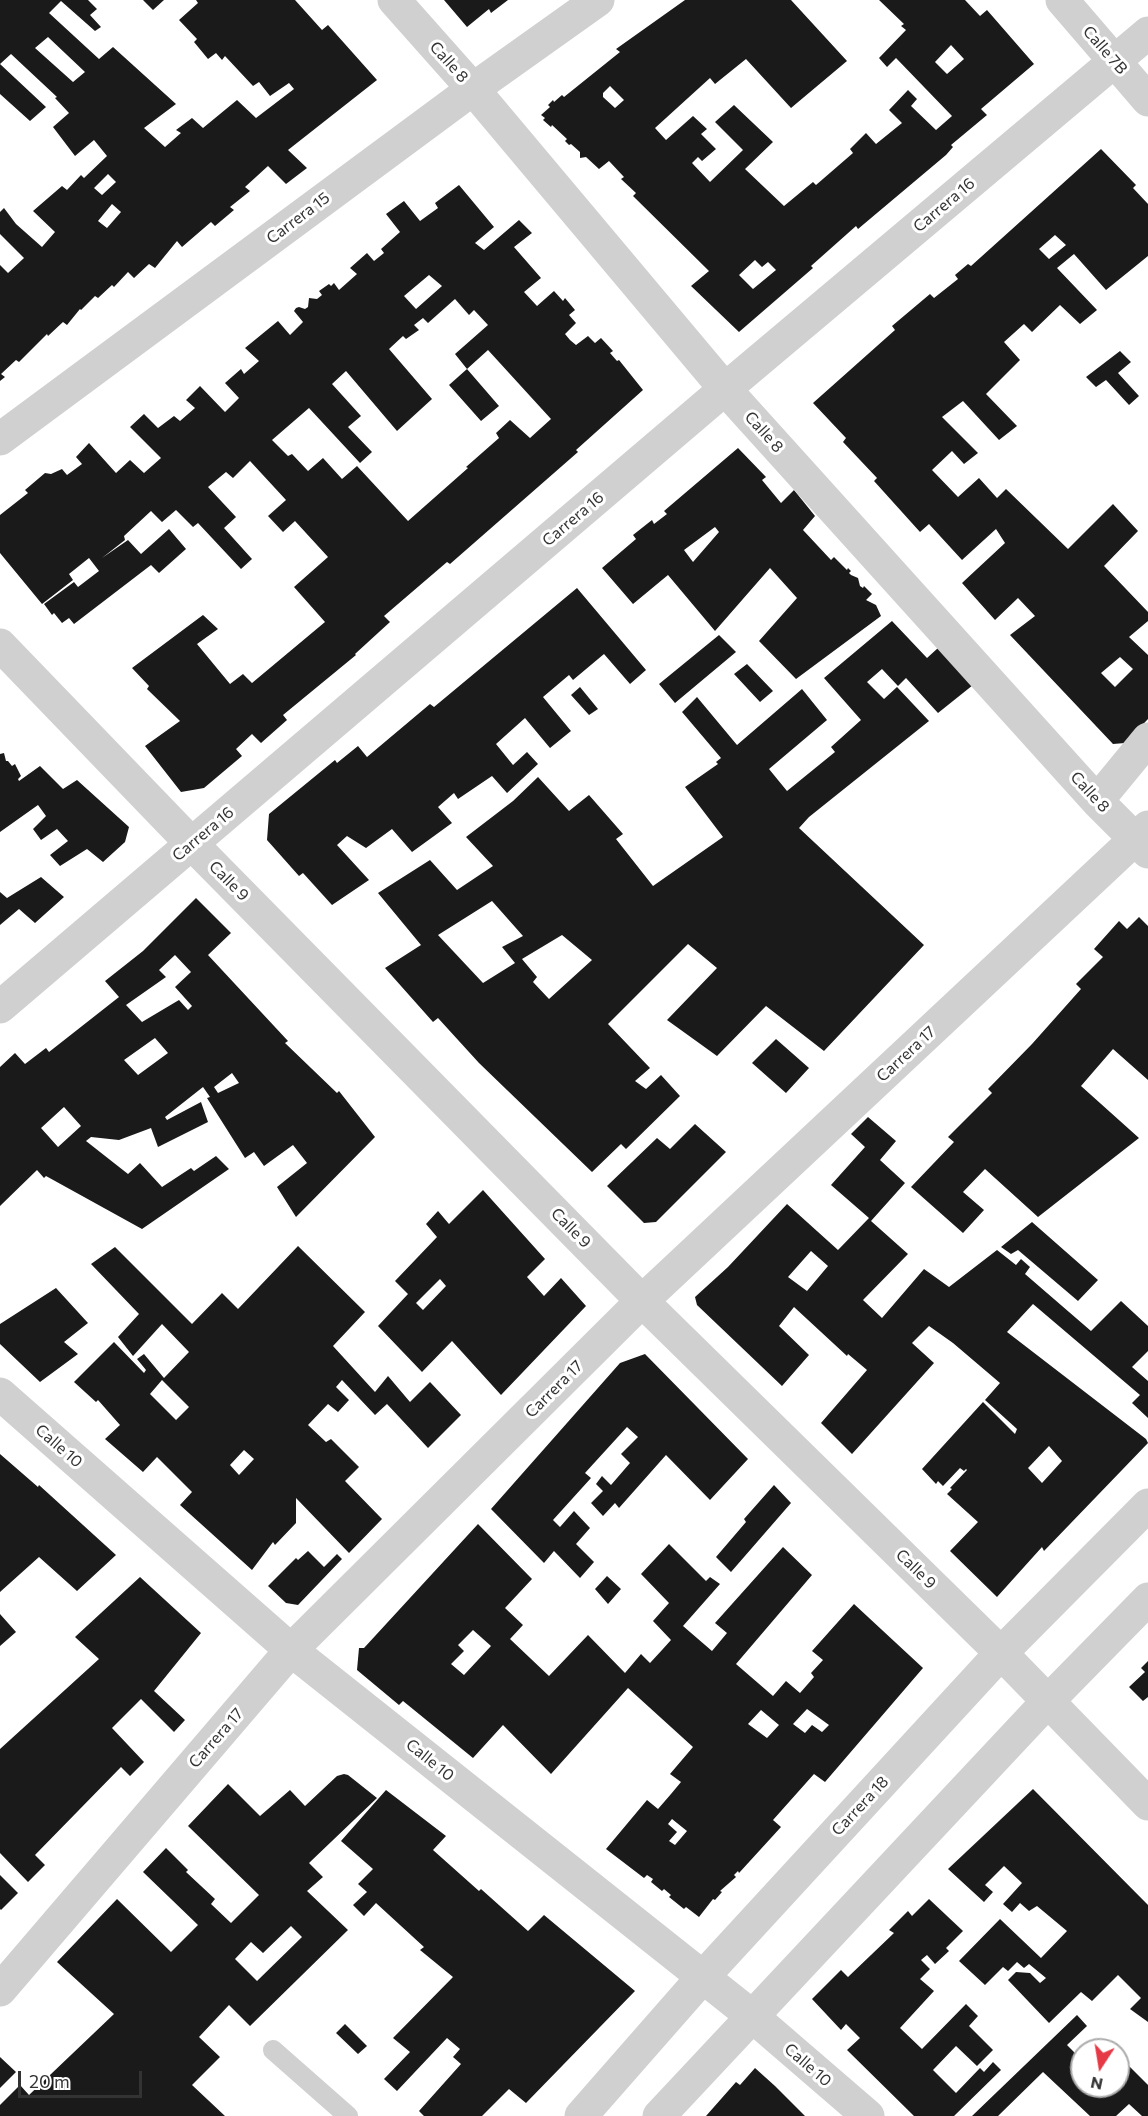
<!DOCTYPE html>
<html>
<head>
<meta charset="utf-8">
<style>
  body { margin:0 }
  #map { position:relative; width:1148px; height:2116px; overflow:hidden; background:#fff; font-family:Commissioner,sans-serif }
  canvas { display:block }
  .north { position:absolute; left:1070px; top:2038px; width:60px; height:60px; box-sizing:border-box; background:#fff; border:2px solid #adadad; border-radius:50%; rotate:192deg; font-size:16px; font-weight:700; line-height:24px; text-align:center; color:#333 }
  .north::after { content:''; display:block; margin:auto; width:21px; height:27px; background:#e63946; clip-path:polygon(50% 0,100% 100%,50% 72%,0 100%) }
  .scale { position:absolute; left:18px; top:2071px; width:124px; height:27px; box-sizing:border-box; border:3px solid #333; border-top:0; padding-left:8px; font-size:18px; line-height:21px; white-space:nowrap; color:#333; -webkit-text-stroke:4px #fff; paint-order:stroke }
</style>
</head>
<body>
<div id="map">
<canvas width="1148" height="2116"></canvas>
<div class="north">N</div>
<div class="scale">20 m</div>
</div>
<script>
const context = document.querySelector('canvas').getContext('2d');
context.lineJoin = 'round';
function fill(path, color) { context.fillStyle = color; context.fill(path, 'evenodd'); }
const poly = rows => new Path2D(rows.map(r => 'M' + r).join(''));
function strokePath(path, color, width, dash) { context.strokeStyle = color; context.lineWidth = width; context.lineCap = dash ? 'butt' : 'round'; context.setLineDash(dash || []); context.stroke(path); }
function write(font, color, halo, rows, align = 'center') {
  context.font = font + ' Commissioner,sans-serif'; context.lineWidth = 6; context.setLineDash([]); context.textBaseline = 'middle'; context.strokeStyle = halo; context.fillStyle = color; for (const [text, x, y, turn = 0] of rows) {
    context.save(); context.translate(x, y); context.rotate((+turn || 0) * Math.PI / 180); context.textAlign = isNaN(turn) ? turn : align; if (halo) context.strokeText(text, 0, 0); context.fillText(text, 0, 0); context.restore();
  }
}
fill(poly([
  [0,0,88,0,97,9,90,15,101,27,95,31,61,1,49,13,99,59,113,47,176,104,144,128,165,147,181,133,176,130,192,118,203,128,237,100,256,118,294,89,289,83,270,96,259,82,253,86,225,56,222,60,216,53,208,59,194,42,197,39,179,20,198,3,196,0,295,0,322,30,328,25,377,80,288,150,307,168,286,184,268,166,245,187,250,191,230,207,234,210,215,226,211,222,182,247,177,241,155,268,149,264,134,278,128,272,114,287,112,285,98,298,95,296,81,310,80,309,67,325,63,322,48,336,47,334,19,362,16,360,1,374,5,377,0,381,0,265,8,273,24,258,0,234,0,212,4,208,16,224,42,247,55,232,33,211,62,186,67,190,81,175,84,178,107,156,94,140,75,156,53,127,69,113,55,98,57,97,11,54,0,64,46,107,30,121,0,94],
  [48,37,85,72,73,82,35,48],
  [108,174,116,182,102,195,94,188],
  [112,204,121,212,107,228,98,221],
  [143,0,164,0,153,10],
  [444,0,508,0,491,13,489,9,467,27],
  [685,0,791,0,847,61,791,108,746,59,715,84,710,78,655,128,666,140,693,116,707,129,701,134,716,149,702,161,698,157,692,163,710,182,743,150,715,122,734,105,773,142,745,169,784,206,813,182,816,185,853,153,850,149,866,133,876,144,902,123,889,110,908,90,917,99,911,106,936,130,952,116,896,58,887,67,879,58,906,30,901,26,904,24,879,0,965,0,980,16,987,10,1034,64,981,109,987,115,951,145,953,147,946,155,858,229,856,226,811,266,813,268,739,332,691,286,709,271,633,196,636,193,621,179,624,177,609,161,599,169,586,157,580,158,580,152,571,144,569,145,565,141,567,139,552,125,551,127,543,120,545,118,541,115,550,107,548,105,553,100,554,102,562,95,564,97,620,52,616,49],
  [951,45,964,59,947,74,935,62],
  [610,86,624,100,615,108,603,97,603,93],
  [755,260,762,267,768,262,776,270,753,289,739,275],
  [1101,149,1136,185,1133,188,1148,204,1148,256,1106,290,1074,254,1057,268,1097,310,1080,324,1060,305,1032,332,1024,324,1004,342,1020,360,986,394,1017,426,999,440,963,401,942,417,978,453,964,464,952,451,932,470,958,497,979,478,997,498,1006,489,1068,549,1113,504,1138,531,1104,566,1148,612,1148,621,1129,637,1148,655,1148,719,1125,743,1113,744,1010,635,1035,616,1018,598,995,620,962,583,1005,543,996,529,962,560,929,524,920,532,874,481,877,478,843,442,846,438,813,403,895,330,892,326,930,294,934,298,958,279,955,275,968,264,971,266],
  [1055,235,1066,245,1049,259,1039,249],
  [1120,657,1133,669,1115,687,1101,673],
  [459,185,494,227,475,243,484,250,519,220,532,233,514,247,541,278,524,292,537,306,554,291,563,301,565,298,575,310,569,315,576,323,565,334,570,340,576,345,588,336,595,343,601,338,613,351,610,353,617,361,619,360,643,390,576,450,578,452,450,564,447,562,384,616,390,622,355,654,356,655,283,715,287,720,261,743,252,734,236,749,242,756,204,788,181,792,145,746,180,721,147,689,149,686,132,668,203,615,218,629,197,644,230,684,243,674,252,683,325,622,294,587,328,557,295,521,283,532,268,516,286,500,250,461,233,478,226,472,208,487,236,517,224,528,252,559,241,569,198,523,193,527,176,510,162,522,151,511,124,536,125,540,102,558,128,540,141,554,169,529,186,549,159,573,151,565,74,624,69,618,62,623,54,613,52,615,44,604,74,582,78,587,99,571,89,558,69,574,73,580,42,604,0,553,0,515,28,493,25,490,45,473,51,474,62,469,67,475,82,464,76,457,89,443,116,473,130,460,144,473,161,458,130,427,144,414,158,428,174,416,180,421,195,408,186,400,200,386,225,412,239,398,225,383,241,369,244,374,259,361,245,348,278,321,290,335,303,322,294,311,296,308,299,307,305,309,308,307,309,298,317,299,322,295,319,291,329,284,331,286,334,283,339,290,357,274,350,268,367,253,374,261,384,253,381,249,400,232,386,214,404,201,420,221,438,208,435,203],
  [429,275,442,286,416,309,404,296],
  [455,299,469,315,474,310,488,325,455,354,467,369,488,350,551,419,530,438,510,420,496,433,499,438,466,467,468,468,408,521,357,466,342,479,323,458,308,471,292,454,288,456,272,440,309,408,360,463,372,452,348,427,361,416,332,384,346,371,397,431,432,399,389,349,403,336,406,339,419,330,414,325,423,318,428,323],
  [1120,351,1131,362,1118,373,1139,396,1129,405,1106,380,1096,387,1086,377],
  [467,369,499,406,481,421,449,385],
  [738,448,766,477,762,480,781,503,794,490,815,516,803,530,831,560,834,557,847,570,848,568,851,571,849,573,851,575,858,578,860,586,863,588,864,586,872,594,866,600,876,605,881,616,796,679,759,641,797,598,770,568,715,631,668,575,633,604,602,568,636,539,633,535,652,520,654,524,667,514,664,511],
  [715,527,719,532,693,562,684,550],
  [577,588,646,670,630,684,604,654,573,680,569,675,543,697,571,731,550,748,525,718,496,744,513,765,527,752,538,764,507,793,492,776,458,799,454,793,438,807,452,823,412,852,392,829,366,848,347,836,337,845,369,880,332,905,303,873,299,876,267,840,269,814,335,760,337,763,358,746,367,757,430,704,434,707],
  [892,621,927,658,938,648,973,685,938,713,906,678,898,686,882,669,867,682,884,699,897,687,929,721,809,817,799,828,924,945,824,1051,766,1006,717,1056,667,1020,717,968,688,944,608,1024,650,1068,635,1081,646,1089,661,1075,680,1096,626,1149,621,1144,592,1172,479,1063,438,1018,433,1022,385,968,421,945,378,893,430,860,457,890,493,866,466,837,513,801,538,777,569,811,589,795,623,834,616,839,653,886,723,837,685,787,718,764,716,762,721,758,682,712,697,697,737,745,802,689,827,720,769,769,787,791,835,752,831,747,861,720,824,678],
  [492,901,523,936,502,947,515,963,483,983,438,935],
  [562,935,592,960,549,999,533,982,537,977,522,959],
  [719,635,736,652,675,703,659,684],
  [747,664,773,691,760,702,734,674],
  [580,687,598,709,589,715,571,695],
  [4,753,6,761,8,761,12,766,15,764,21,776,18,779,19,781,40,766,63,789,77,780,129,827,125,842,103,862,87,849,60,866,50,855,68,841,57,829,41,840,33,829,46,816,38,805,0,832,0,754],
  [41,877,64,897,35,923,19,909,0,925,0,892,7,898],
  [196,898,231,933,208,955,288,1041,285,1043,337,1093,339,1091,375,1137,296,1217,277,1187,307,1163,293,1145,264,1166,254,1152,245,1158,207,1098,210,1097,203,1087,165,1117,167,1120,201,1102,208,1122,158,1147,151,1128,119,1140,91,1137,86,1141,128,1174,140,1163,162,1187,191,1168,194,1171,216,1156,229,1169,142,1229,46,1176,44,1178,37,1170,0,1206,0,1067,15,1053,25,1064,46,1048,49,1052,119,997,105,981,143,951],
  [175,955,191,972,175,987,192,1006,188,1010,179,1000,142,1022,126,1005,166,977,159,970],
  [155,1038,168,1053,138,1075,124,1060],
  [232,1073,239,1083,218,1093,214,1087],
  [64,1107,81,1126,58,1147,41,1128],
  [1139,917,1148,926,1148,1080,1113,1049,1081,1086,1139,1138,1038,1217,985,1169,963,1192,984,1210,963,1233,911,1187,954,1142,948,1137,992,1093,988,1089,1032,1044,1081,989,1076,984,1103,957,1094,949,1119,921,1127,929],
  [776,1039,809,1068,786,1093,752,1063],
  [868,1117,896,1141,880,1160,905,1183,871,1221,908,1254,863,1300,882,1318,924,1269,949,1287,997,1250,1016,1265,1021,1259,1030,1267,1025,1274,1091,1331,1121,1301,1148,1326,1148,1351,1132,1367,1148,1381,1148,1418,1132,1403,1140,1395,1033,1304,1007,1332,1146,1439,1148,1443,1044,1551,1042,1547,997,1597,950,1551,978,1522,947,1494,952,1489,950,1488,967,1470,966,1469,964,1471,960,1468,943,1486,938,1481,936,1484,922,1469,983,1402,1015,1434,1017,1429,985,1400,1000,1383,953,1343,929,1326,912,1343,934,1363,852,1454,821,1423,867,1370,848,1354,847,1356,794,1307,779,1326,809,1355,782,1386,697,1305,695,1297,728,1267,787,1204,838,1250,869,1218,831,1185,865,1147,851,1134],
  [811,1251,828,1266,807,1291,788,1277],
  [1049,1446,1062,1461,1042,1483,1028,1468],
  [695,1124,726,1152,656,1222,644,1223,607,1186,657,1138,670,1149],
  [483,1190,545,1259,527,1277,544,1296,561,1278,586,1306,501,1395,452,1341,422,1372,378,1326,408,1294,395,1281,437,1237,426,1224,438,1211,449,1224],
  [440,1279,446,1286,423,1310,416,1303],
  [1032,1222,1098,1280,1078,1301,1018,1250,1011,1254,1001,1247],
  [298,1246,365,1312,333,1346,375,1392,388,1376,410,1402,430,1382,461,1415,428,1448,387,1404,375,1415,342,1380,336,1387,349,1400,338,1412,328,1404,308,1425,326,1442,331,1439,359,1467,345,1481,382,1519,349,1553,296,1498,296,1523,275,1545,273,1542,252,1570,180,1505,192,1492,157,1457,143,1472,105,1439,120,1425,98,1400,96,1402,74,1382,114,1342,144,1373,146,1370,137,1359,144,1354,164,1378,189,1352,162,1324,133,1356,118,1337,139,1314,91,1264,115,1247,192,1324,222,1293,238,1309],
  [162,1380,189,1407,176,1420,150,1394],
  [244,1450,254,1459,239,1475,230,1465],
  [56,1288,88,1323,64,1342,78,1354,40,1382,0,1344,0,1324],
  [645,1354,748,1459,710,1500,666,1455,619,1508,615,1503,603,1516,591,1503,603,1491,596,1484,602,1476,611,1485,630,1463,621,1454,638,1437,627,1427,585,1473,591,1478,553,1520,560,1527,574,1511,590,1528,576,1544,594,1562,580,1578,554,1551,544,1563,491,1509,620,1363],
  [0,1454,38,1487,39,1485,116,1555,77,1591,39,1557,0,1592],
  [774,1485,791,1503,731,1572,716,1557,746,1522,744,1519],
  [478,1524,532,1579,505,1608,523,1625,510,1639,549,1676,588,1635,625,1673,641,1654,650,1663,662,1650,671,1640,653,1621,669,1603,641,1574,669,1544,706,1581,710,1577,720,1584,683,1626,712,1651,727,1633,715,1623,783,1547,812,1575,736,1664,773,1696,786,1681,800,1693,814,1677,811,1673,823,1660,812,1651,854,1604,923,1668,825,1782,814,1774,773,1820,781,1827,739,1873,738,1871,734,1875,736,1877,720,1891,722,1892,715,1900,713,1899,699,1917,686,1907,684,1909,669,1897,671,1895,664,1889,662,1891,651,1882,653,1879,647,1875,644,1878,606,1849,647,1800,658,1809,671,1794,681,1782,670,1774,693,1747,628,1688,551,1774,503,1725,473,1758,403,1701,399,1705,357,1670,359,1648,364,1648],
  [473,1630,491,1646,464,1675,451,1664,464,1651,458,1645],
  [807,1709,829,1725,822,1732,812,1725,805,1733,793,1724],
  [761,1710,779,1725,767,1738,748,1724],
  [672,1819,687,1831,675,1845,669,1841,677,1832,668,1824],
  [308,1551,324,1567,337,1554,342,1559,298,1605,286,1603,268,1586,296,1558,298,1560],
  [607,1576,621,1589,608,1604,595,1589],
  [140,1577,201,1633,154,1691,185,1720,174,1732,141,1699,112,1728,144,1762,130,1776,121,1767,35,1855,45,1865,28,1882,0,1853,0,1749,99,1659,75,1637],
  [0,1614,16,1632,0,1646],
  [1148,1661,1148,1697,1143,1701,1129,1687,1145,1672,1141,1668],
  [344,1774,348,1775,377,1798,309,1863,323,1877,307,1891,348,1930,250,2026,229,2005,199,2037,220,2057,192,2085,225,2116,0,2116,0,2105,20,2085,29,2095,114,2014,57,1962,117,1899,171,1952,198,1925,143,1872,166,1848,188,1870,186,1872,215,1899,211,1904,231,1923,259,1895,188,1826,228,1784,260,1816,290,1790,305,1806,337,1776],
  [291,1926,302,1937,257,1981,235,1959,251,1942,263,1953],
  [1033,1789,1148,1905,1148,2022,1130,2009,1141,1998,1118,1975,1092,2001,1081,1992,1049,2023,1008,1980,1016,1972,1030,1973,1040,1983,1046,1978,1029,1964,1024,1968,1017,1962,1008,1971,1003,1967,985,1985,959,1961,1000,1919,1041,1958,1067,1931,1037,1906,1029,1911,1020,1903,1012,1912,1003,1904,1022,1883,1004,1866,985,1885,993,1892,984,1902,948,1869],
  [386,1790,446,1836,433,1850,479,1891,481,1889,528,1931,544,1915,635,1991,526,2103,509,2089,482,2116,424,2116,419,2111,461,2064,453,2057,460,2049,447,2038,397,2091,384,2079,410,2052,393,2038,453,1977,420,1950,424,1947,376,1903,364,1916,353,1905,367,1892,358,1884,373,1869,341,1841],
  [0,1875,18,1893,1,1910,0,1909],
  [929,1899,963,1931,946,1948,949,1951,935,1964,927,1955,921,1960,930,1969,920,1979,934,1991,900,2028,922,2049,966,2004,978,2016,969,2026,993,2050,977,2066,956,2046,933,2070,956,2093,980,2068,984,2072,993,2062,1001,2070,954,2116,914,2116,847,2050,860,2038,846,2024,841,2030,812,1999,841,1970,848,1977,894,1933,889,1930,908,1911,912,1916],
  [1077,2015,1087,2026,1067,2045,1082,2060,1082,2086,1118,2086,1118,2077,1128,2065,1148,2085,1148,2116,1142,2116,1129,2104,1116,2116,1090,2116,1043,2072,998,2116,972,2116],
  [345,2024,367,2046,358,2054,336,2033],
  [0,2057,16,2072,0,2088],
  [755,2068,775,2086,805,2116,706,2116,736,2082,740,2085]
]), '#1a1a1a');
strokePath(poly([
  [273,2050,348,2116]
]), '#d0d0d0', 20);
strokePath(poly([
  [394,0,473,89,725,389,1097,801,1148,852],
  [1062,0,1148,100],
  [0,439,473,89,598,0],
  [0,645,192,844,642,1301,1001,1653,1148,1804],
  [1097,801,1148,739],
  [0,1007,725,389,1148,33],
  [0,1394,291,1650,752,2016,868,2116],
  [0,1990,291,1650,642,1301,1148,827],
  [581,2116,702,1978,1001,1653,1148,1505],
  [659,2116,1048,1701,1148,1599]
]), '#d0d0d0', 33);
write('16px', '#333', '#fff', [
  ["Calle 7B",1105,50,49],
  ["Calle 8",449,62,48],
  ["Carrera 16",944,205,-40],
  ["Carrera 15",298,218,-37],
  ["Calle 8",764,432,48],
  ["Carrera 16",573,519,-40],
  ["Calle 8",1090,792,47],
  ["Carrera 16",203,834,-40],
  ["Calle 9",229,881,45],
  ["Carrera 17",906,1054,-43],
  ["Calle 9",571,1228,45],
  ["Carrera 17",554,1389,-45],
  ["Calle 10",59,1446,41],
  ["Calle 9",916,1569,44],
  ["Carrera 17",216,1738,-49],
  ["Calle 10",430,1760,39],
  ["Carrera 18",860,1806,-47],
  ["Calle 10",808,2065,41]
]);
</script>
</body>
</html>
